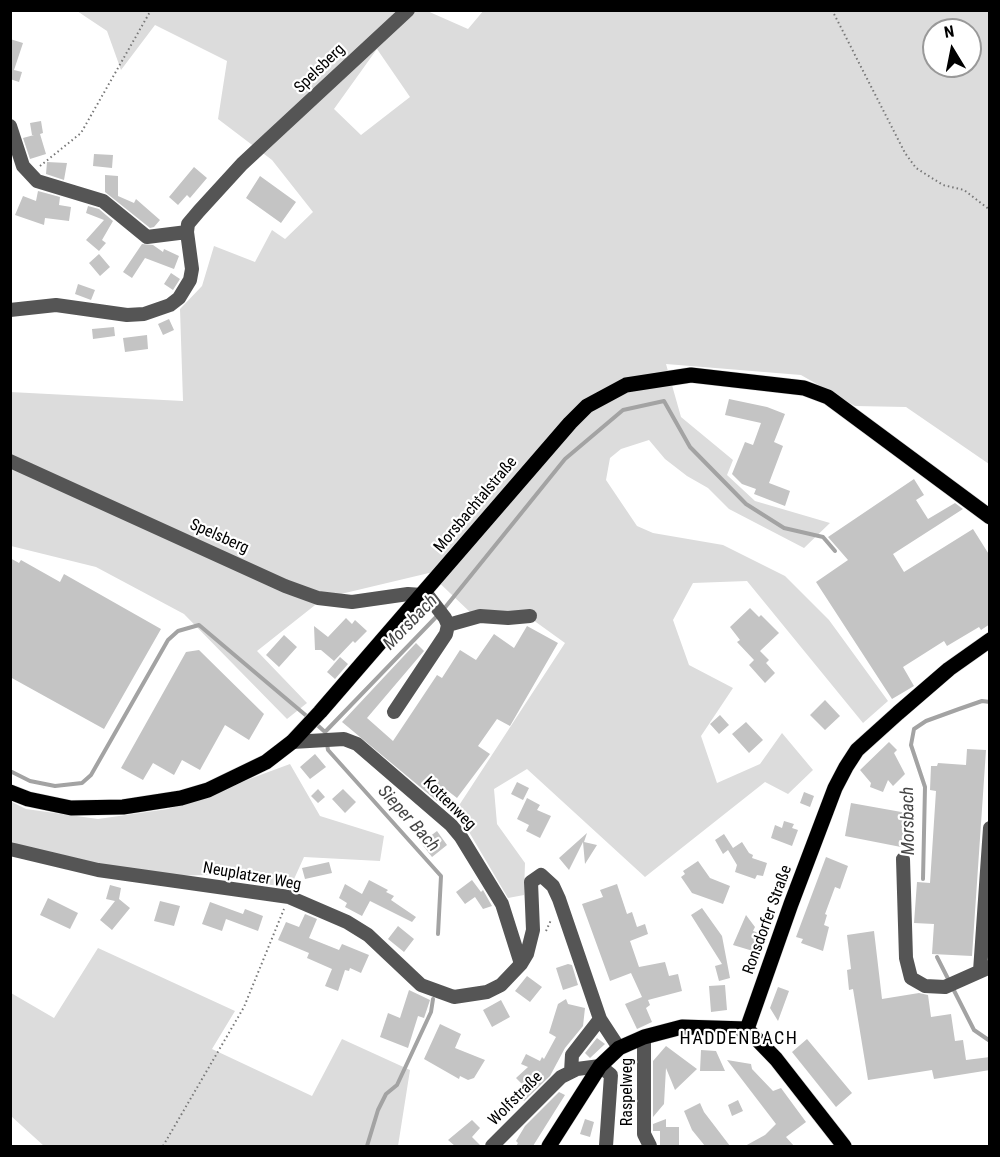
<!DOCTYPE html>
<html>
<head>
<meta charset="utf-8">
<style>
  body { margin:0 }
  #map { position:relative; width:1000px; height:1157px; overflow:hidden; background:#fff; font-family:"Roboto Condensed",sans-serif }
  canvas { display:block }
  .frame { position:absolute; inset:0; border:12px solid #000; pointer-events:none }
  .north { position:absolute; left:922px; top:18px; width:60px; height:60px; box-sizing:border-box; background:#fff; border:2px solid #999; border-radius:50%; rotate:350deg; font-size:16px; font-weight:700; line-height:24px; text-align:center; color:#000 }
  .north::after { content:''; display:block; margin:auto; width:21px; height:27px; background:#000; clip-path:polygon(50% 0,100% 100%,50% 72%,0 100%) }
</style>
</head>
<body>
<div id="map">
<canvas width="1000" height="1157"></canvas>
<div class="frame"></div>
<div class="north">N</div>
</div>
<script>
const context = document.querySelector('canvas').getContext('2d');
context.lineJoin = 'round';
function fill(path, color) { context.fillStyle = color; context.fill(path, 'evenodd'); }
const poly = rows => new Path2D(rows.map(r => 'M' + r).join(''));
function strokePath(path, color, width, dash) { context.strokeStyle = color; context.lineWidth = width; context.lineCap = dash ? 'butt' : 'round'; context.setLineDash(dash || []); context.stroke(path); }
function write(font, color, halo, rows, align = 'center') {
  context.font = font + ' "Roboto Condensed",sans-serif'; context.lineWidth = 4.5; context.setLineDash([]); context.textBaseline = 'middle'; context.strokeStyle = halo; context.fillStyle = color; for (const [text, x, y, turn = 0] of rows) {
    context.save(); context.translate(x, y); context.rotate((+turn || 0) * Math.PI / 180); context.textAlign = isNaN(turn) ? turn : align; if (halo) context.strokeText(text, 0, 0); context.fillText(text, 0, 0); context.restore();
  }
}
fill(poly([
  [425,10,468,29,484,10,989,11,989,464,906,407,855,406,801,375,666,364,681,417,733,460,727,475,755,501,830,523,804,548,729,509,708,488,687,476,665,459,649,440,621,449,610,458,606,480,637,526,653,533,723,545,785,576,829,620,888,701,863,723,747,581,693,583,673,620,689,665,733,688,701,736,717,783,760,764,782,733,813,770,788,794,765,782,645,877,527,769,494,789,497,824,525,863,524,895,508,898,456,810,565,643,522,612,471,613,429,573,324,598,257,651,307,703,287,719,184,614,96,567,11,546,10,392,183,401,180,309,202,286,214,246,255,262,272,230,285,239,313,212,272,160,218,119,227,61,155,25,121,70,107,31,77,11],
  [934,30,970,30,970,66,934,66],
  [377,49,410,97,361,135,334,109],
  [290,764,320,816,384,836,380,861,304,857,290,888,211,875,153,876,42,858,11,841,10,801,26,809,98,819,168,809],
  [98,948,235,1011,212,1049,312,1096,342,1039,410,1070,398,1146,44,1146,11,1116,11,993,54,1018]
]), '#dcdcdc');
strokePath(poly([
  [443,610,565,459,623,410,664,401,690,447,746,504,784,528,823,537,835,551],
  [315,723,325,732,438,615],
  [327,744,328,750,441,876,438,934],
  [10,771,30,781,55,786,82,783,91,775,168,640,178,631,199,625,309,718],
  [923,879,925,787,911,745,914,729,926,721,959,709,982,701,990,702],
  [937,957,974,1030,990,1041],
  [367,1146,378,1110,386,1094,397,1085,431,1012,433,999]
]), '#a3a3a3', 4);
fill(poly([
  [10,39,23,43,14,70,22,72,19,82,10,79],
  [41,121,43,133,40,134,46,154,30,159,23,138,34,135,32,135,30,123],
  [94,154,113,155,112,168,93,166],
  [47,162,67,163,64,180,46,174],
  [194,167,207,178,190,198,187,195,178,205,169,197],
  [105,175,118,176,118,196,134,203,136,199,160,220,154,227,150,228,105,192],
  [260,176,296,202,281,223,246,198],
  [38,191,60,197,59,205,71,207,69,221,45,218,44,225,15,215,23,196,36,201],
  [88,206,99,209,113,221,102,240,106,243,99,251,86,240,104,220,86,213],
  [142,244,153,245,163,252,164,249,179,256,174,269,145,258,132,278,123,272],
  [99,254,110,267,100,276,89,263],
  [171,273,180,279,173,290,164,284],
  [78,284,95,290,91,300,75,294],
  [169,319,174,330,163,335,158,324],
  [114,327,115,336,93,339,92,329],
  [147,335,148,349,125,352,123,338],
  [729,399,767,407,785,414,774,442,783,446,769,483,790,491,785,506,754,494,756,489,742,484,732,474,745,442,753,445,761,423,725,415],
  [914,479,924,495,916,500,928,519,955,503,963,509,893,554,904,572,973,529,990,556,990,624,981,630,979,627,947,646,944,641,903,667,914,686,892,699,816,582,848,560,828,537],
  [10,558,19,563,21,560,60,582,64,574,161,629,104,729,10,677],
  [750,608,759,617,761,615,779,633,760,651,769,660,766,663,775,673,765,683,749,665,754,660,737,642,740,640,730,627],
  [346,618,352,624,355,620,367,631,355,643,353,641,334,661,321,650,315,650,314,626,328,637],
  [527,626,558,643,510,726,497,719,478,746,490,754,457,798,448,791,437,801,342,722,416,643,424,651,367,718,393,741,437,675,442,678,460,650,476,660,494,634,514,648],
  [284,635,297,647,279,667,266,655],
  [199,650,264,714,249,740,225,725,200,770,182,760,174,775,153,763,143,780,121,768,186,652],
  [340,657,348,664,335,679,327,672],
  [825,700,840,716,825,730,810,715],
  [720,715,729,725,719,734,710,724],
  [746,722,763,740,749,753,732,734],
  [889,742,897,750,894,753,905,774,893,786,888,780,883,792,870,787,871,783,860,770],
  [967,749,986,750,972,956,932,954,934,924,914,923,917,882,930,883,936,791,930,790,931,766,937,766,938,763,966,765],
  [315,754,326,767,310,779,300,767],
  [517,782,529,788,523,800,511,794],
  [318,789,325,797,318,803,311,796],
  [343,789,356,802,345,813,332,799],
  [804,792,814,796,810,807,800,803],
  [527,798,540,805,537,810,551,816,540,838,526,831,529,825,517,819],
  [851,803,907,813,901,847,845,836],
  [784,821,794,824,792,828,798,830,792,846,771,838,775,825,782,828],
  [437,831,447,845,432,857,421,843],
  [587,833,584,842,597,845,585,864,583,842,569,870,559,858],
  [724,834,733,848,742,842,749,853,753,855,752,858,767,863,763,876,757,875,755,879,735,872,737,865,728,850,723,854,715,840],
  [826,857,848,866,840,889,835,887,825,914,827,915,824,925,829,927,823,951,801,943,803,939,796,937],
  [698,861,710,878,730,886,723,904,692,893,681,877,685,874,683,871],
  [329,862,332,873,305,879,302,868],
  [369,880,388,890,386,892,394,896,391,900,416,917,412,922,370,901,362,916,345,907,347,903,339,898,345,884,362,894],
  [472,880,481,892,483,890,492,906,483,909,475,897,465,904,456,892],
  [617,884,627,914,632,912,637,927,645,924,648,934,630,941,639,967,665,962,669,976,678,974,682,991,648,1000,650,1005,646,1008,652,1022,637,1029,625,1004,642,997,631,973,610,981,582,904,603,897,600,890],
  [110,885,121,888,119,899,130,908,112,930,100,920,115,901,106,899],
  [48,898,78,913,70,929,40,915],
  [160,901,180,906,174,926,154,921],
  [210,902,243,914,245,909,263,916,258,931,226,919,222,931,202,924],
  [702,908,722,936,730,978,719,981,715,966,722,964,691,915],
  [305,914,317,919,309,938,339,950,342,944,369,955,361,973,350,968,349,971,345,970,338,991,325,986,332,969,307,958,309,953,278,940,286,922,299,927],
  [746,915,755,927,753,931,759,933,753,951,733,945],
  [398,926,414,939,404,952,388,939],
  [874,931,882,999,919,993,928,995,931,1017,951,1014,955,1041,963,1040,966,1060,990,1057,990,1070,934,1079,932,1070,868,1080,853,989,849,990,847,970,851,969,847,935],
  [568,964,572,965,578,985,563,990,556,968],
  [527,976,542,987,530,1002,515,991],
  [725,985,727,1010,711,1012,709,986],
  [778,987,789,991,778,1021,770,1008],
  [409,990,430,1000,424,1018,418,1016,408,1048,380,1037,388,1013,400,1018],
  [566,999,568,1004,585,1008,583,1026,565,1048,550,1076,524,1101,515,1092,523,1085,516,1078,528,1067,521,1064,526,1054,540,1061,542,1057,544,1059,556,1037,549,1033,558,1004],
  [501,1000,510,1017,492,1027,483,1010],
  [440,1024,461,1034,455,1048,485,1060,474,1078,468,1080,460,1076,459,1079,424,1059],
  [597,1038,605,1044,590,1058,585,1053],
  [807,1039,852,1093,836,1107,792,1052],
  [666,1046,697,1069,675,1090,666,1068,664,1104,653,1117,653,1061],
  [701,1050,716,1051,725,1071,700,1071],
  [727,1060,751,1064,752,1069,773,1091,781,1088,806,1122,786,1137,794,1146,745,1146,765,1135,776,1124],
  [559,1092,565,1095,533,1146,516,1146,518,1143,516,1141,525,1126],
  [738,1100,743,1111,732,1116,728,1105],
  [700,1103,704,1112,730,1146,705,1146,692,1130,684,1111],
  [585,1119,594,1122,590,1137,580,1134],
  [666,1119,666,1127,679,1127,679,1146,660,1145,660,1131,653,1131,653,1124],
  [472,1120,480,1128,472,1137,481,1146,455,1146,448,1140]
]), '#c4c4c4');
const major = poly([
  [10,792,28,799,71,808,123,807,181,798,208,790,266,762,292,742,320,712,570,423,587,406,626,385,691,375,804,388,828,397,990,517],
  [747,1029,791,904,835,788,846,767,857,750,898,713,949,669,990,640],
  [747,1029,776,1059,844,1146],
  [549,1146,600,1066,619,1048,644,1037,682,1027,747,1029]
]);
strokePath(major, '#dbdbdb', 16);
strokePath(poly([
  [832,10,905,153,916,168,943,185,964,190,990,210],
  [40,166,81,133,151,10],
  [546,931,551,920],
  [163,1146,244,1007,284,909]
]), '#777', 2, [1.5, 3]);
strokePath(poly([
  [10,126,23,166,37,181,103,201,147,237,187,232],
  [10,310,56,305,127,315,144,314,170,305,179,298,190,280,192,269,187,232,188,224,199,211,242,164,408,10],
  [10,461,285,586,318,598,352,602,408,594,422,595],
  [448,625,480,616,508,618,530,616],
  [394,712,446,634,448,625,445,618,425,592],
  [292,742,344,739,357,744,451,825,461,837,502,904,521,964],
  [10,849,98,870,289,897,347,922,368,935,421,985,454,997,487,992,501,985,521,964,527,954,533,930,531,882,541,875,553,886,559,899,600,1019,619,1048],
  [903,859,906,958,911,978,925,986,945,987,990,967],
  [980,971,990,828],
  [644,1037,644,1134,650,1146],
  [571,1072,572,1055,600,1019],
  [492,1146,561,1077,577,1069,600,1066,611,1075,606,1146]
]), '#555', 14);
strokePath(major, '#000', 15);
write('16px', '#000', '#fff', [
  ["Spelsberg",320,69,-44],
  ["Morsbachtalstraße",476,505,-50],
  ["Spelsberg",219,537,24],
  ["Kottenweg",449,804,45],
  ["Neuplatzer Weg",252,877,10],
  ["Ronsdorfer Straße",768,920,-70],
  ["Raspelweg",628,1092,-90],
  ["Wolfstraße",516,1099,-45]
]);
write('italic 18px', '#444', '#fff', [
  ["Morsbach",411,623,-46],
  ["Sieper Bach",408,819,48],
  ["Morsbach",909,821,-91]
]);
context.letterSpacing = '1.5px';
write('18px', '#000', '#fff', [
  ["HADDENBACH",739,1039]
]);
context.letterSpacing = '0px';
</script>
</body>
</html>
